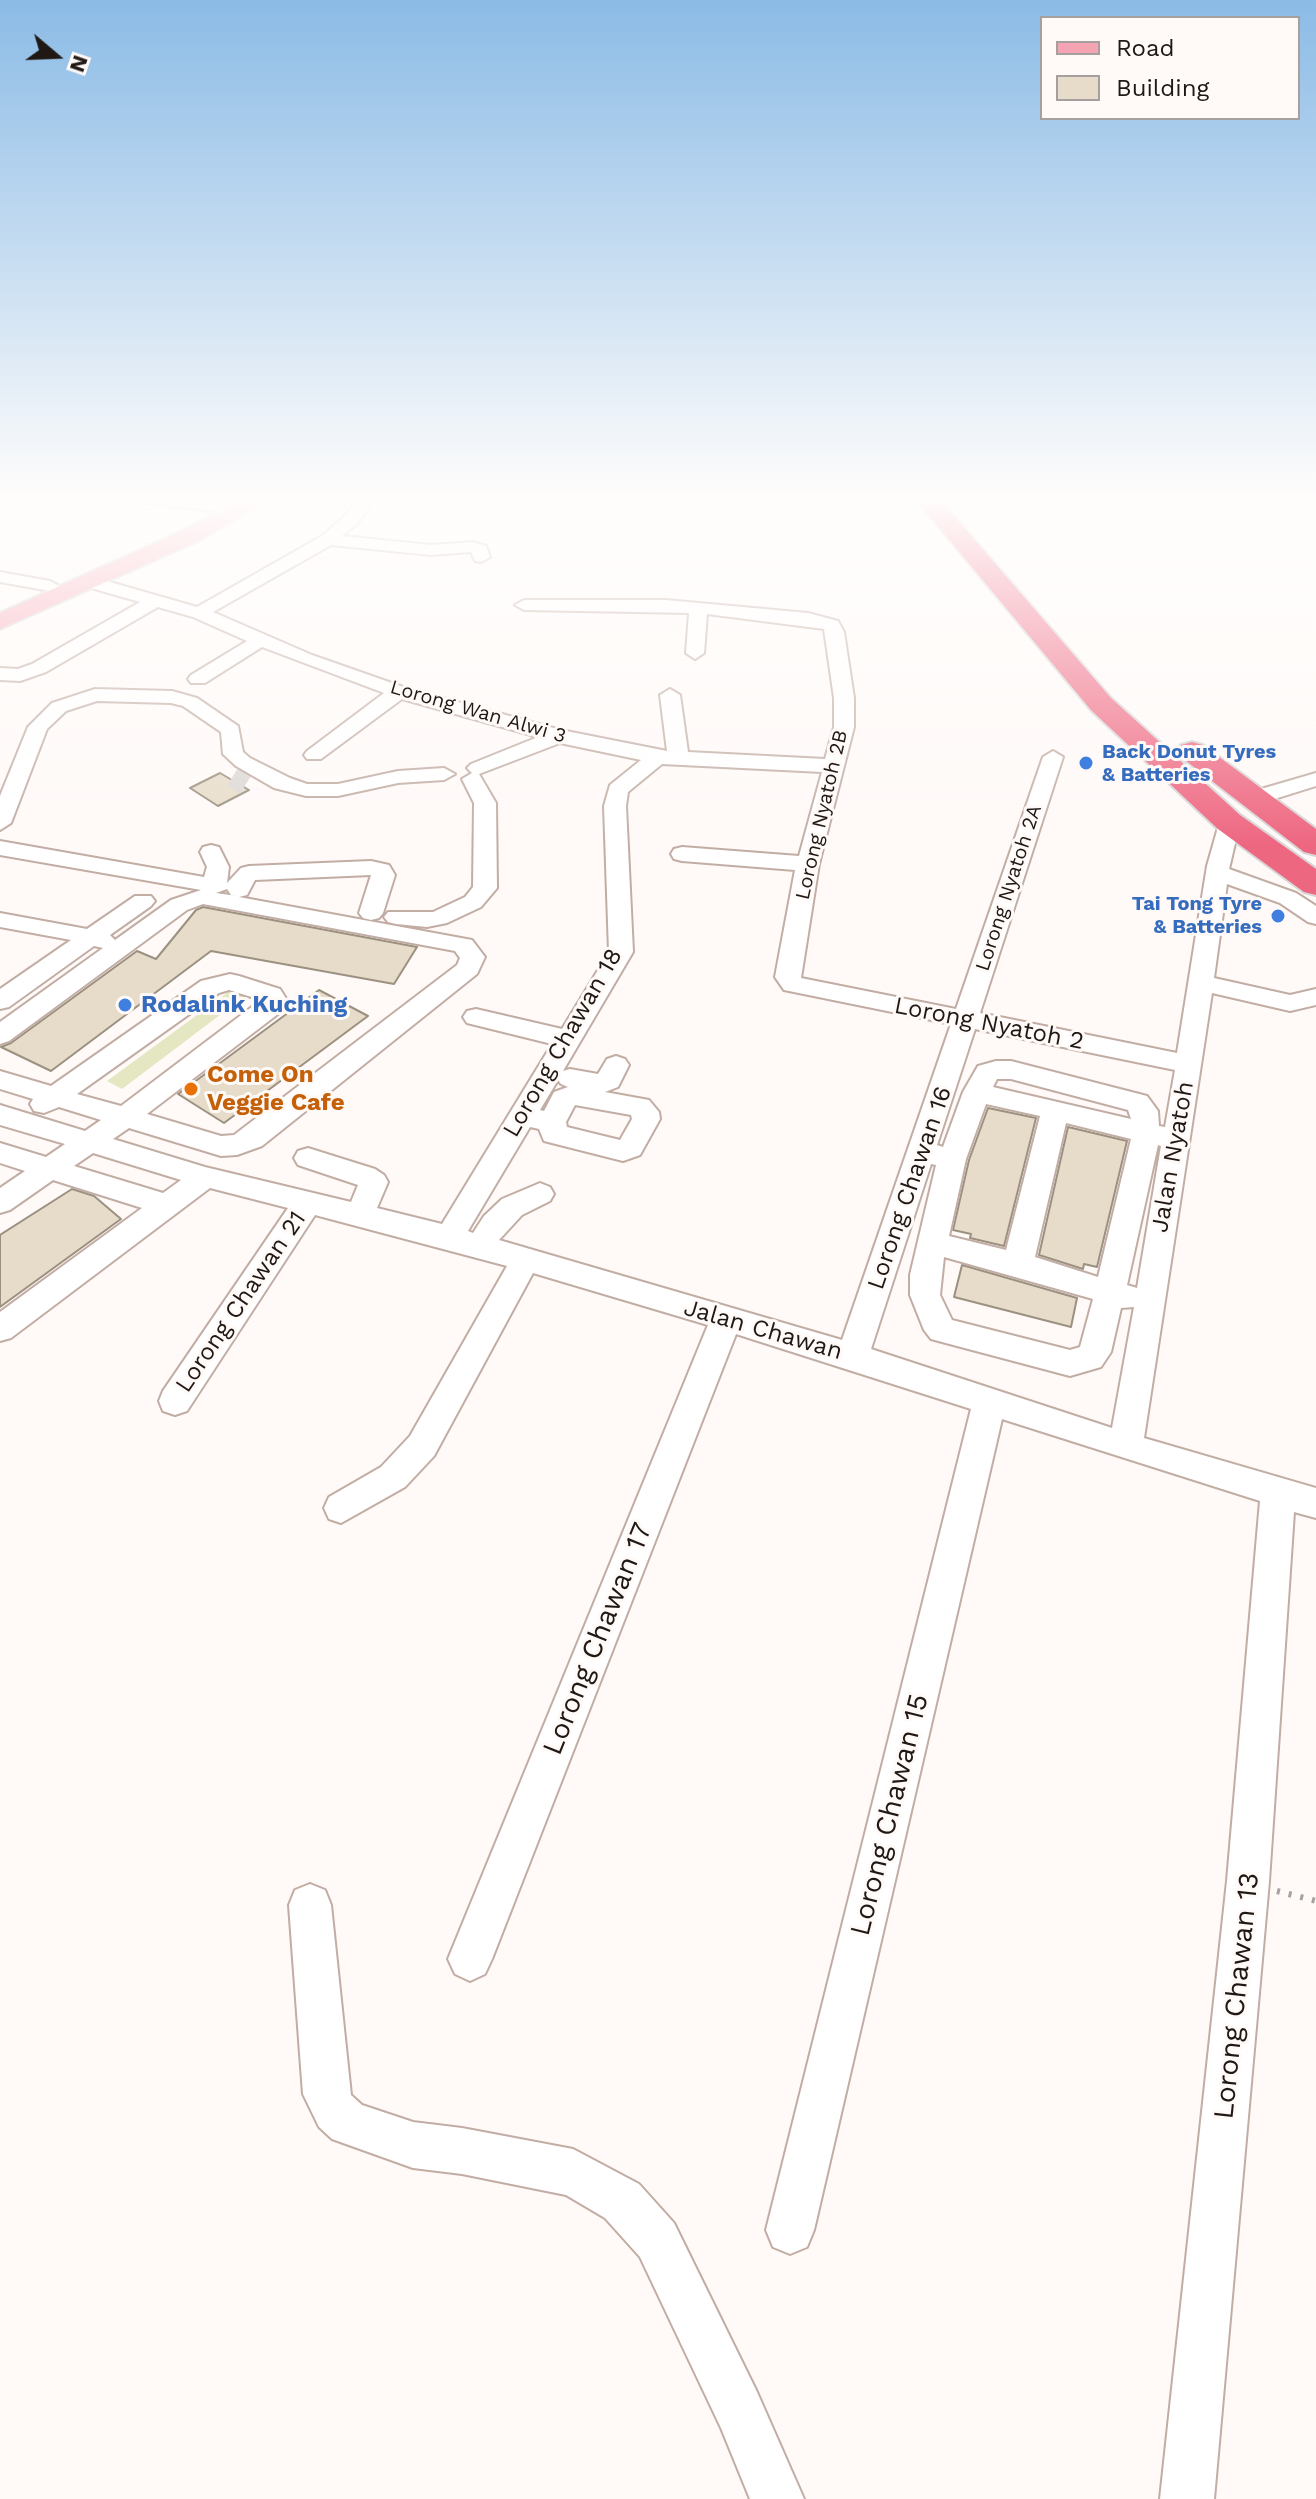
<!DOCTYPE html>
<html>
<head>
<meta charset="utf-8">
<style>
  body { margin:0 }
  #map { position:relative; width:1316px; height:2499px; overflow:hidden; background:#fffaf8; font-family:"Work Sans",sans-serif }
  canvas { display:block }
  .legend { position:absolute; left:1040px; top:16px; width:260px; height:104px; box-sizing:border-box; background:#fffaf8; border:2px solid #a5a09d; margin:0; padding:10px 14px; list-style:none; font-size:24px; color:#1f1814 }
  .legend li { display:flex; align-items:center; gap:16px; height:40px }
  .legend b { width:40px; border:2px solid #a5a09d }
  .north { position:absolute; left:16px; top:16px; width:80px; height:80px; -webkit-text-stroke:6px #fffaf8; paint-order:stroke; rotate:109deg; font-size:22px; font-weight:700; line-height:32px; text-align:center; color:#1f1814 }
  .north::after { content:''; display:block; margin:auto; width:28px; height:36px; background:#1f1814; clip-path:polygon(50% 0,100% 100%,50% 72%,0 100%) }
</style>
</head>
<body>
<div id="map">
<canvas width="1316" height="2499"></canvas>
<ul class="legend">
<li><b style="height:10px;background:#f5a4b3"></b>Road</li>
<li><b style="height:22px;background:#e7dcc9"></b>Building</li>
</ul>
<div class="north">N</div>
</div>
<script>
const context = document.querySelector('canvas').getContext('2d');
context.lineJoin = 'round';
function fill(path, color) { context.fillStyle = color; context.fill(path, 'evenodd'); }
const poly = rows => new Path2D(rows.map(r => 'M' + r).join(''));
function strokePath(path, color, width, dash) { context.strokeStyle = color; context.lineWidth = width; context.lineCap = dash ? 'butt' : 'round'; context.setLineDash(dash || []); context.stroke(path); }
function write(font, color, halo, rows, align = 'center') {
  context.font = font + ' "Work Sans",sans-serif'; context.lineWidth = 6; context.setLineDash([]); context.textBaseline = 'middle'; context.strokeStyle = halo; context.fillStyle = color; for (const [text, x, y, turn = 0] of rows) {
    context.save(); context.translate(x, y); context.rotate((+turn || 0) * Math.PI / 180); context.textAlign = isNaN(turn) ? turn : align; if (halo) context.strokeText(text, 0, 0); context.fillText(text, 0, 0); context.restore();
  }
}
fill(poly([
  [231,990,249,993,122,1089,107,1081]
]), '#e4e7c2');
const building = poly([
  [220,773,249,790,218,806,190,788,220,773],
  [203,907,417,947,394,984,211,951,51,1071,1,1047,11,1043,137,951,156,959,196,910,203,907],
  [319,990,368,1016,224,1123,178,1094,319,990],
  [988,1108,1036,1118,1004,1246,970,1238,971,1234,953,1230,969,1160,988,1108],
  [1068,1127,1127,1141,1097,1267,1084,1264,1083,1269,1039,1255,1068,1127],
  [72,1189,94,1196,121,1219,0,1307,0,1235,72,1189],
  [962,1265,1077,1298,1071,1327,954,1297,962,1265]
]);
fill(building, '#e7dcc9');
strokePath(building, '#9c9180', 2);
strokePath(poly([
  [233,776,246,784]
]), '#ddd8d6', 23, [23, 11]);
const minor = poly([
  [115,495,161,495,222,502,230,507,222,512,123,500,115,495],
  [362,495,378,495,357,524,342,536,431,545,473,542,486,546,490,557,481,562,475,561,471,552,431,555,331,545,213,612,312,655,406,688,561,730,667,751,660,695,670,689,680,695,688,752,825,759,834,727,834,698,824,629,707,614,704,653,695,659,686,653,689,613,524,610,515,605,524,600,666,600,808,613,838,621,844,632,854,698,854,727,819,864,801,978,956,1009,1043,757,1053,751,1063,757,980,1013,1177,1053,1207,866,1221,817,1237,817,1240,822,1229,869,1296,893,1316,906,1316,924,1308,922,1280,903,1227,884,1214,978,1290,995,1316,989,1316,1005,1290,1011,1212,993,1144,1438,1316,1488,1316,1518,1294,1512,1269,1881,1214,2499,1160,2499,1227,1881,1260,1501,1002,1419,814,2230,807,2247,790,2254,773,2247,766,2230,971,1409,736,1334,492,1959,485,1974,470,1981,455,1974,448,1959,708,1325,533,1273,434,1456,405,1487,341,1523,329,1519,324,1508,329,1497,381,1467,410,1436,507,1266,315,1215,187,1411,175,1415,163,1411,159,1401,163,1391,288,1208,210,1188,11,1338,0,1341,0,1312,142,1208,53,1180,10,1210,0,1213,0,1188,25,1171,0,1163,0,1143,46,1157,65,1144,0,1125,0,1105,85,1131,101,1120,59,1107,44,1113,34,1111,30,1104,33,1099,0,1089,0,1071,51,1086,201,981,230,974,239,976,280,989,287,1000,278,1014,147,1114,221,1136,234,1135,457,965,460,958,455,951,203,904,187,910,9,1041,0,1044,0,1022,103,948,94,946,9,1007,0,1009,0,989,71,940,0,927,0,913,87,929,135,896,151,896,155,901,151,906,110,935,115,940,171,900,201,890,0,855,0,841,204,877,207,867,200,852,203,847,211,845,219,847,229,867,227,883,241,868,249,866,371,861,389,865,395,875,383,913,379,918,371,920,363,918,359,913,371,875,255,880,247,895,239,897,472,940,485,957,477,974,262,1146,237,1155,221,1156,129,1128,113,1139,205,1167,351,1202,358,1185,298,1165,294,1158,298,1151,308,1148,375,1169,384,1175,388,1182,377,1208,442,1224,552,1044,467,1023,463,1017,467,1011,476,1009,562,1029,609,952,604,806,610,785,641,760,560,743,479,774,496,803,497,888,481,907,447,923,427,927,396,924,388,922,384,917,388,912,433,912,465,897,473,887,474,803,462,779,472,773,467,768,471,764,538,737,402,699,321,759,307,759,304,755,307,751,384,693,262,647,205,683,191,683,188,679,191,675,247,641,193,617,158,607,46,672,20,681,0,680,0,668,18,669,32,664,140,602,84,586,81,582,84,578,96,578,197,607,322,536,345,516,362,495],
  [662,764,822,772,799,856,682,847,674,849,671,854,674,859,682,861,795,870,775,977,784,990,951,1024,842,1340,499,1240,522,1215,550,1201,554,1194,550,1187,540,1183,502,1199,484,1216,473,1233,468,1231,530,1127,539,1129,544,1141,623,1161,640,1155,660,1119,659,1112,649,1100,605,1092,618,1087,629,1065,625,1059,616,1056,607,1059,598,1074,570,1069,563,1071,633,952,626,806,628,792,662,764],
  [227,889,231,895,237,896,216,893,227,889],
  [229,990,261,1000,121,1106,77,1094,219,993,229,990],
  [975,1029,1175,1070,1165,1127,1159,1126,1158,1111,1147,1096,1011,1061,996,1061,978,1066,963,1092,943,1147,937,1145,975,1029],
  [997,1079,1011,1079,1128,1110,1131,1119,993,1087,997,1079],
  [558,1080,561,1084,568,1087,554,1092,544,1111,540,1110,558,1080],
  [986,1104,1040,1116,1006,1250,949,1236,966,1159,986,1104],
  [575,1105,631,1115,632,1119,620,1140,567,1127,566,1122,575,1105],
  [1066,1123,1131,1139,1098,1277,1035,1257,1066,1123],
  [1158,1145,1161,1146,1137,1288,1127,1285,1158,1145],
  [93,1153,181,1180,163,1193,74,1166,93,1153],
  [931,1164,936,1165,910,1275,910,1295,924,1330,931,1339,942,1342,1070,1376,1101,1367,1111,1352,1121,1308,1134,1307,1112,1428,871,1349,931,1164],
  [944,1257,1093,1299,1080,1347,1070,1350,952,1320,940,1295,944,1257],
  [0,572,50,581,59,586,50,591,0,582,0,572],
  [95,689,172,691,197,698,238,726,243,752,250,758,290,778,307,784,338,784,398,771,444,768,455,774,444,780,398,783,338,796,306,796,274,788,236,766,223,754,221,732,183,706,171,703,97,701,66,711,47,729,11,823,0,830,0,796,28,727,52,703,95,689],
  [1316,773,1316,786,1252,806,1241,799,1244,794,1316,773],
  [310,1884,325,1890,331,1905,351,2095,362,2105,413,2122,462,2128,573,2149,639,2184,674,2223,757,2392,804,2499,750,2499,721,2428,640,2257,605,2218,566,2195,462,2174,413,2168,332,2139,319,2127,303,2094,289,1905,295,1890,310,1884]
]);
const major = poly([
  [251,495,276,495,198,541,0,629,0,613,182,531,251,495]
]);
const highway = poly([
  [912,495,936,495,1111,698,1240,815,1316,869,1316,895,1304,892,1218,829,1091,710,912,495],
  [1192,742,1203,745,1316,829,1316,855,1304,852,1181,757,1177,751,1181,745,1192,742]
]);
strokePath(minor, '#c2ada4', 4);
strokePath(major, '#d7d5d5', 4);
strokePath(highway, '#d7d5d5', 4);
strokePath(poly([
  [1277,1891,1316,1901]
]), '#a8a29f', 6, [3, 9]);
fill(minor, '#fff');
fill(major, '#f5a4b3');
fill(highway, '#ee6781');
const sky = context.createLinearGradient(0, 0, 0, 845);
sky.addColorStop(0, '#8bbbe6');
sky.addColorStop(0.59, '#fffdfc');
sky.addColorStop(1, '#fffdfc00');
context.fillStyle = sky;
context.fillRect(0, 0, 1316, 845);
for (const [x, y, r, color] of [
  [1086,763,8,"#3f7fe0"],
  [1278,916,8,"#3f7fe0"],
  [125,1005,8,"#3f7fe0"],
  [191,1089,8,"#e8710a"]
]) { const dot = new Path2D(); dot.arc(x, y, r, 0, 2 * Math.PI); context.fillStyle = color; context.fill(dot); strokePath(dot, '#fffaf8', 3); }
write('20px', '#1f1814', '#fffaf8', [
  ["Lorong Wan Alwi 3",478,712,16],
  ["Lorong Nyatoh 2B",822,815,-77],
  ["Lorong Nyatoh 2A",1009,888,-72]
]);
write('bold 20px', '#366cbe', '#fffaf8', [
  ["Back Donut Tyres",1102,752],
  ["& Batteries",1102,775],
  ["Tai Tong Tyre",1262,904,"right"],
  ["& Batteries",1262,927,"right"]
], 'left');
write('bold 24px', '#366cbe', '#fffaf8', [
  ["Rodalink Kuching",141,1005]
], 'left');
write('24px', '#1f1814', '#fffaf8', [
  ["Lorong Nyatoh 2",989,1024,11],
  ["Lorong Chawan 18",563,1043,-60],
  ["Jalan Nyatoh",1173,1157,-80],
  ["Lorong Chawan 16",910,1188,-71],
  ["Lorong Chawan 21",241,1302,-56],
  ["Jalan Chawan",763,1330,16]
]);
write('bold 24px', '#c56008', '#fffaf8', [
  ["Come On",207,1075],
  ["Veggie Cafe",207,1103]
], 'left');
write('28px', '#1f1814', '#fffaf8', [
  ["Lorong Chawan 17",598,1639,-68],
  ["Lorong Chawan 15",890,1815,-76],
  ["Lorong Chawan 13",1237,1996,-84]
]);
</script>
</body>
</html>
